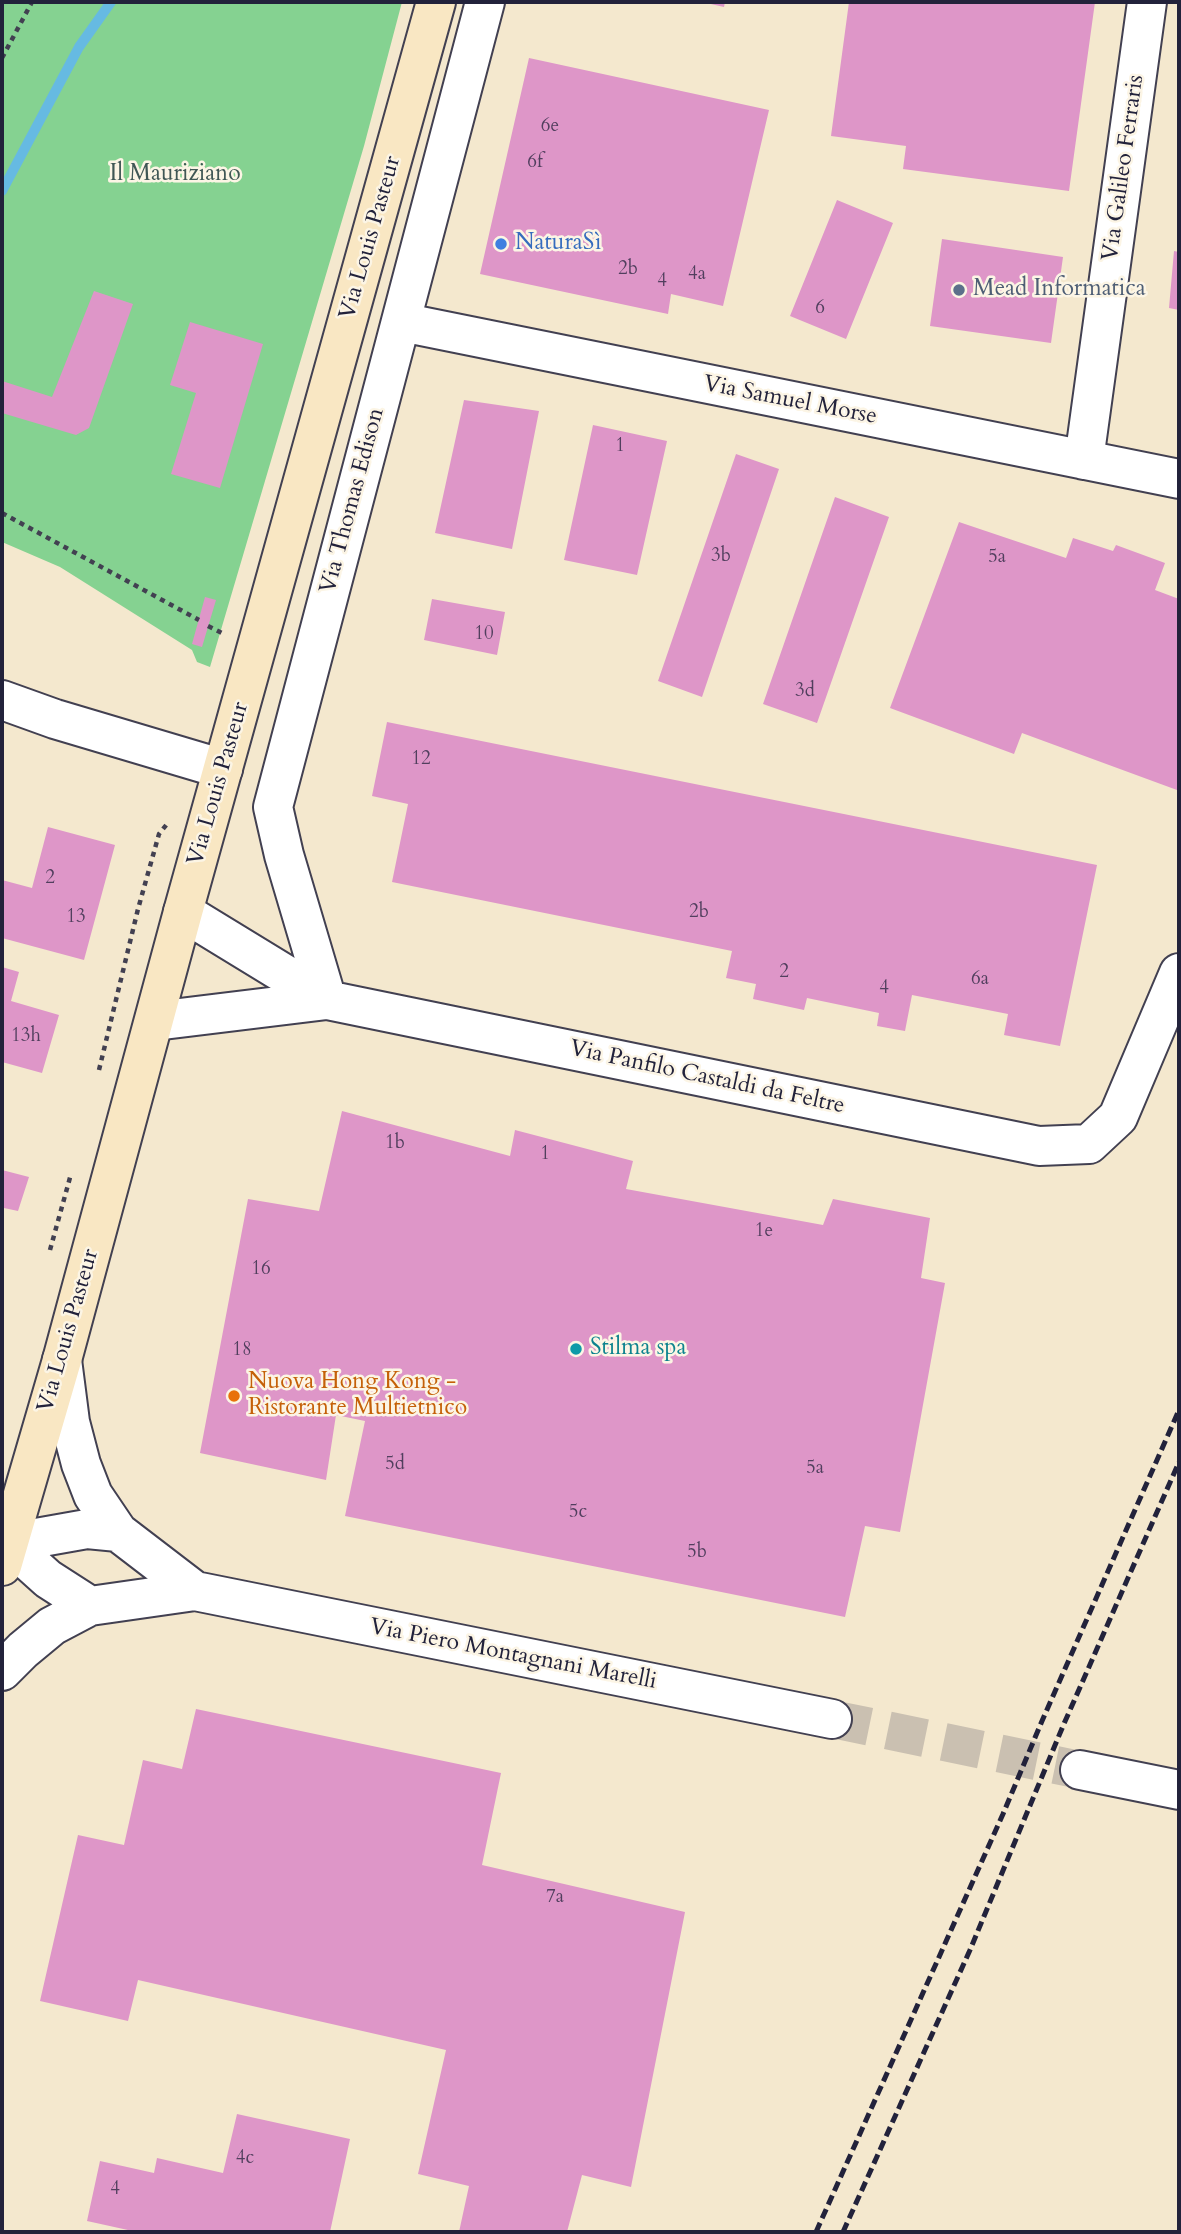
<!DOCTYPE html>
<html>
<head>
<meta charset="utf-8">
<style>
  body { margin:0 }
  #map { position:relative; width:1181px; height:2234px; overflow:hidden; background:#f4e8ce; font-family:Cardo,serif }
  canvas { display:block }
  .frame { position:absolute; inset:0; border:4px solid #22223b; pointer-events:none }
</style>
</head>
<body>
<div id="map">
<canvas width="1181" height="2234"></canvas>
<div class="frame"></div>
</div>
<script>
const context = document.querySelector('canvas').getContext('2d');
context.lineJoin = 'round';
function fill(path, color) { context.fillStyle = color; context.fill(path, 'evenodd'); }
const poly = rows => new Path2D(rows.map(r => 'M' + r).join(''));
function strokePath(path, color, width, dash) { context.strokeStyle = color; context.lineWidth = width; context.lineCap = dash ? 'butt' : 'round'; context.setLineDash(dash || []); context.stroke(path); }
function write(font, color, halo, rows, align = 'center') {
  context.font = font + ' Cardo,serif'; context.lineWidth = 5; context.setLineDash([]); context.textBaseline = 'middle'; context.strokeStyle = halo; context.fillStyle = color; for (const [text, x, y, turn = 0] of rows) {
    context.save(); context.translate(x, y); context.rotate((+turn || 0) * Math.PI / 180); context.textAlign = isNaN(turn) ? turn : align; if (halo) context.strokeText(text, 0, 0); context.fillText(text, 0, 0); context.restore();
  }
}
fill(poly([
  [2,2,402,2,364,146,210,667,197,662,192,650,60,567,2,542]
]), '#85d291');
strokePath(poly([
  [2,191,79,47,111,2]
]), '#66bae2', 10);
fill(poly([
  [702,2,725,2,724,7],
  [849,2,1095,2,1069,191,903,169,906,146,831,136],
  [529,58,769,110,723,306,671,294,668,314,480,274],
  [837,200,893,223,846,339,790,316],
  [942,239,1063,257,1051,343,930,326],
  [1174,251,1179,252,1179,310,1169,308],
  [94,291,133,304,89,428,76,435,2,413,2,381,52,397],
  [190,322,263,344,220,488,171,474,196,393,170,385],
  [464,400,539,411,512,549,435,533],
  [593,425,667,441,637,575,564,560],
  [736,454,779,469,702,697,658,681],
  [835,497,889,517,817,723,763,704],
  [959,522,1066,558,1073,538,1113,551,1116,545,1165,563,1155,590,1179,599,1179,784,1177,790,1022,733,1014,754,890,708],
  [205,597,216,600,202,647,192,644],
  [432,599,505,612,497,655,424,640],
  [387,722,1097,865,1060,1046,1004,1035,1008,1014,912,995,905,1031,877,1026,879,1013,807,998,804,1010,753,999,756,984,726,978,732,951,392,882,408,804,372,796],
  [48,827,115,845,84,960,2,938,2,880,32,888],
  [2,967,19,972,11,1001,59,1015,42,1073,2,1062],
  [342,1111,510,1156,515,1130,633,1161,626,1189,823,1225,833,1199,930,1218,921,1278,945,1283,900,1532,865,1526,845,1617,345,1516,365,1421,336,1415,326,1480,200,1453,248,1199,319,1211],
  [2,1170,29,1177,18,1211,4,1208,2,1213],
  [196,1709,501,1773,482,1865,685,1912,631,2187,582,2175,567,2232,459,2232,469,2186,418,2174,446,2050,138,1980,128,2021,40,2001,78,1835,124,1845,143,1760,182,1769],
  [237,2114,350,2139,330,2232,137,2232,87,2221,100,2161,154,2173,157,2158,223,2173]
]), '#de96c8');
strokePath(poly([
  [832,1719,1080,1770]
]), '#cac0b1', 38, [38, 19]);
const minor = poly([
  [401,322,1179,479],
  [1084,460,1147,2],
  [2,700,55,719,223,769],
  [183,912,327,1000],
  [327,1000,284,855,273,807,485,2],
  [155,1021,327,1000,1039,1146,1089,1144,1118,1117,1179,973]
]);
const tertiary = poly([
  [62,1360,70,1422,81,1464,93,1495,118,1532,195,1591],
  [8,1543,87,1529,118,1532],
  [8,1543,48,1579,90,1606],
  [2,1671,23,1650,52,1626,90,1606,195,1591,832,1719],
  [1080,1770,1179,1790]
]);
const secondary = poly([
  [2,1566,62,1360,183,912,436,2]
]);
strokePath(minor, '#424051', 42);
strokePath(tertiary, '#424051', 42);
strokePath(secondary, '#424051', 42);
strokePath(poly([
  [2,58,32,2],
  [2,513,199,620],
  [208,626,222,633],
  [99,1070,138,909,159,834,167,824],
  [50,1250,71,1174]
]), '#424051', 4.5, [5, 5]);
strokePath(minor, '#fff', 38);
strokePath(tertiary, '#fff', 38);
strokePath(secondary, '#f9e7c3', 38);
strokePath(poly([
  [816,2232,1003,1814,1042,1721,1179,1410],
  [843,2232,970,1950,1063,1726,1179,1462]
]), '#22223b', 5, [10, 5]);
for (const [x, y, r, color] of [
  [501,244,7,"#3f7fe0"],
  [959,290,7,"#5c6f8a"],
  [576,1349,7,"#0f9aa8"],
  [234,1396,7,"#e8710a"]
]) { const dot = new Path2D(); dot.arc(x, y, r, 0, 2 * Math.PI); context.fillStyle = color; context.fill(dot); strokePath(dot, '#fcf5e5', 2.5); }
write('19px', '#513f5e', null, [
  ["6e",550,127],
  ["6f",535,163],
  ["2b",628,270],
  ["4a",697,275],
  ["4",662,282],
  ["6",820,309],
  ["1",620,447],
  ["3b",721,557],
  ["5a",997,558],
  ["10",484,635],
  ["3d",805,692],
  ["12",421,760],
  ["2",50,879],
  ["2b",699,913],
  ["13",76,918],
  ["2",784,973],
  ["6a",980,980],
  ["4",884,989],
  ["13h",26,1037],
  ["1b",395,1144],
  ["1",545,1155],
  ["1e",764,1232],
  ["16",261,1270],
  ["18",242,1351],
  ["5d",395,1465],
  ["5a",815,1469],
  ["5c",578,1513],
  ["5b",697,1553],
  ["7a",555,1898],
  ["4c",245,2159],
  ["4",115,2190]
]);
write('23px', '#22223b', '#fcf5e5', [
  ["Via Galileo Ferraris",1124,168,-82],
  ["Via Louis Pasteur",371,238,-74],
  ["Via Samuel Morse",790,401,11],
  ["Via Thomas Edison",353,501,-75],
  ["Via Louis Pasteur",219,784,-74],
  ["Via Panfilo Castaldi da Feltre",707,1078,12],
  ["Via Louis Pasteur",69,1331,-74],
  ["Via Piero Montagnani Marelli",513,1655,11]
]);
write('23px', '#405755', '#fcf5e5', [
  ["Il Mauriziano",175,175]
]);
write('23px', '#366cbe', '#fcf5e5', [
  ["NaturaSì",515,244]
], 'left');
write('23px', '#4e5e75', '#fcf5e5', [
  ["Mead Informatica",973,290]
], 'left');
write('23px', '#0d838f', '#fcf5e5', [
  ["Stilma spa",590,1349]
], 'left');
write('23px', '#c56008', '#fcf5e5', [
  ["Nuova Hong Kong -",248,1383],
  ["Ristorante Multietnico",248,1409]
], 'left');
</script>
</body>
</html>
